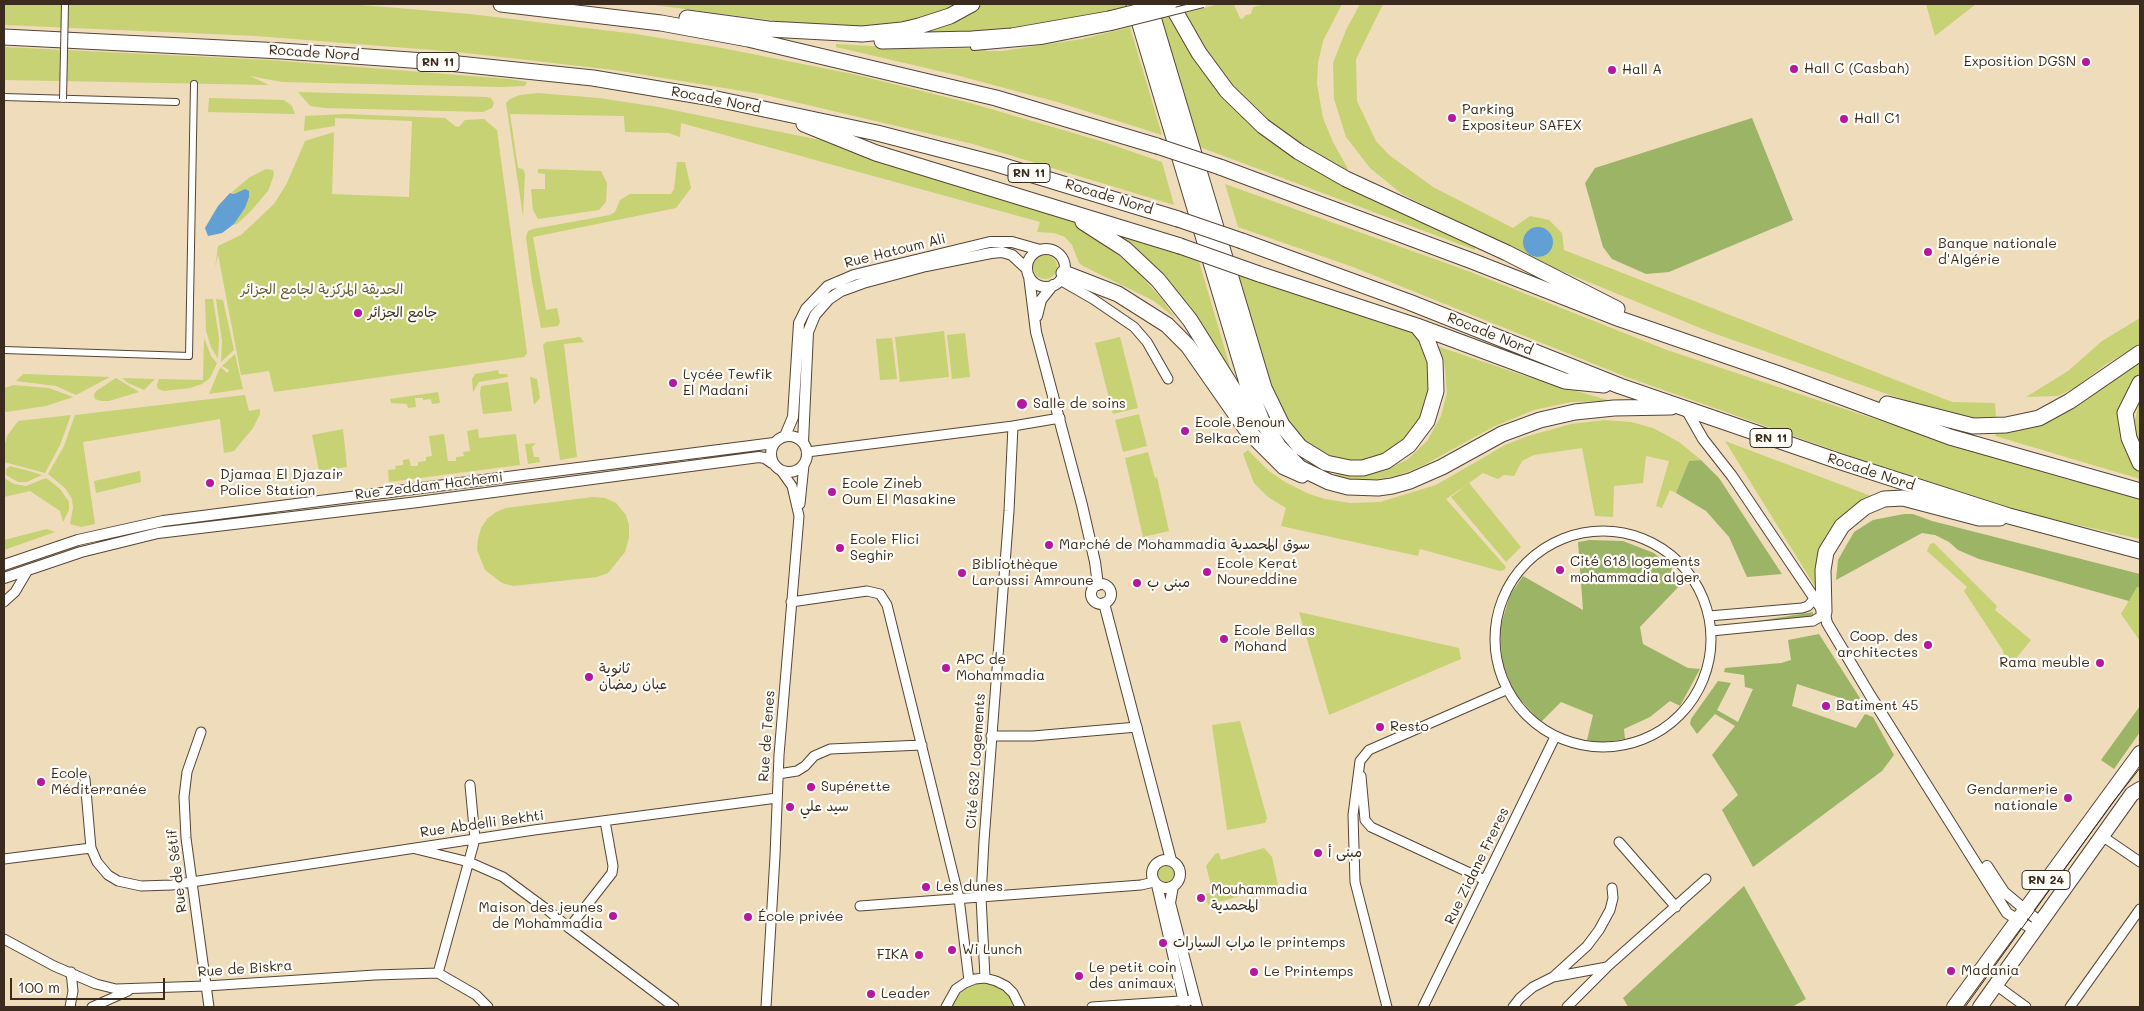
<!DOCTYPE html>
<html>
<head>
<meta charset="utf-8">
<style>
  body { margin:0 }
  #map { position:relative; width:2144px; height:1011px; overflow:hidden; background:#efdcbb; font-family:Mali,sans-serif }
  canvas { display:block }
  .frame { position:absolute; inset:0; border:5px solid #3b2a1e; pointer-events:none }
  .scale { position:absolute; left:10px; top:978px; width:155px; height:22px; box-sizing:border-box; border:2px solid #3b2a1e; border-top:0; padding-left:6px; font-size:15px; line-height:18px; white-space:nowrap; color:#3b2a1e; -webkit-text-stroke:4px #fdfcf7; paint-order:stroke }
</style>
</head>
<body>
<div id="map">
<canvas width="2144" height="1011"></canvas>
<div class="frame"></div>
<div class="scale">100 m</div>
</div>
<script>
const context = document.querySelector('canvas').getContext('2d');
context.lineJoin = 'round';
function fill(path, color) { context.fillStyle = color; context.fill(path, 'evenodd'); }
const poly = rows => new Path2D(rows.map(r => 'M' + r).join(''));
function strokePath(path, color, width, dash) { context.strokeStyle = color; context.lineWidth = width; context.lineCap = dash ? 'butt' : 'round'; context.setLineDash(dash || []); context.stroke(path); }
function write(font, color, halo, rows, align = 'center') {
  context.font = font + ' Mali,"Playpen Sans Arabic",sans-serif'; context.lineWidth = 4.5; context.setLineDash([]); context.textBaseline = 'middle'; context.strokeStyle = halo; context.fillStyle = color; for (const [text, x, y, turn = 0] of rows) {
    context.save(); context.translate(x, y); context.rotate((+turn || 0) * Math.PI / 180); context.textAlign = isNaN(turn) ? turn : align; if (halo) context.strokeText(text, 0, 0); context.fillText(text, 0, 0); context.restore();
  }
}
fill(poly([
  [4,4,349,4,470,14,636,34,722,48,853,74,970,103,1104,142,1162,162,1174,205,973,144,761,94,614,70,457,52,256,36,4,25],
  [646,4,960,4,945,12,925,18,877,27,809,25],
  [983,4,1124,4,1125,7,1107,11,1107,14,996,32,909,35,966,14],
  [1155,4,1164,4,1216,87,1383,202,1475,247,1475,250,1197,146],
  [1219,4,1234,5,1240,18,1242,19,1246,15,1251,14,1253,7,1266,4,1342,4,1323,41,1318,63,1317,84,1323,118,1333,142,1348,169,1345,173,1288,140,1226,81,1182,14],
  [1360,4,1385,4,1382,6,1356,59,1357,101,1376,141,1389,155,1433,187,1513,228,1530,216,1549,220,1562,233,1564,250,1952,402,1995,403,1996,419,1956,418,1710,332,1530,258,1402,194,1370,168,1346,137,1334,99,1333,63,1346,30],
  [1926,4,1976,4,1935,36],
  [1130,27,1162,135,1057,102,956,75,836,47,836,44,925,49,980,48,987,49,986,51,1002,51,1082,39],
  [4,47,270,60,509,79,527,82,525,86,501,87,282,82,250,76,269,85,4,80],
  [298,92,487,97,491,98,494,103,492,108,483,112,325,108,310,106],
  [538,93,599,98,658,107,820,140,1048,207,1081,226,1133,267,1161,298,1176,319,1154,301,1083,266,1079,263,1072,245,1065,237,1054,233,1037,232,1040,222,681,123,680,137,669,133,625,132,624,116,510,114,518,168,523,169,525,174,523,216,506,103,510,99,520,95],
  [209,98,284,100,292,106,295,114,208,112],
  [345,114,445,118,455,126,459,127,465,120,484,119,497,130,527,353,524,357,274,392,269,371,241,375,218,254,215,268,218,246,241,235,274,204,287,183,305,141,334,132,332,194,409,197,412,121,335,118,335,126,304,131,305,116],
  [677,162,685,162,691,188,676,208,533,237,546,310,557,308,560,322,558,326,541,328,532,282,526,237,528,231,533,229,610,215,615,212,620,200,630,194,671,194,674,189],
  [266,169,273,170,274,175,268,191,250,212,237,224,233,225,245,208,245,189,234,194,232,192,250,177],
  [538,169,601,171,607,183,606,202,599,210,538,219,533,210,531,189,545,189,545,174,538,173],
  [1225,184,1468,271,1667,350,1956,446,2065,479,2140,497,2140,539,2020,512,1938,487,1624,376,1353,267,1238,227],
  [1109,226,1198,258,1230,367,1244,395,1159,272,1141,252],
  '1033 267a12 12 0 1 1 24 0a12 12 0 1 1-24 0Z',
  [1234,273,1414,331,1429,355,1431,401,1402,445,1376,458,1352,461,1324,454,1304,441,1294,431,1274,399],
  [205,299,213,299,219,338,218,359,211,347,206,331],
  [216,299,223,300,234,350,221,362,222,341],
  [2140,318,2140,344,2105,365,2076,387,2058,396,2026,397,2068,371,2102,341],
  [944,331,949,377,900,382,895,337],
  [965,333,970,377,952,379,947,335],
  [580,337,584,342,564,344,577,457,560,460,543,345,546,342],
  [1120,337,1138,408,1113,414,1095,343],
  [204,338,211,356,217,363,210,378,202,384,190,388,164,391,158,389,157,385,159,379,203,380],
  [892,338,897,379,880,380,876,339],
  [1437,346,1525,376,1611,401,1571,402,1534,410,1493,427,1424,465,1397,476,1371,480,1334,478,1337,473,1358,475,1384,471,1408,459,1427,441,1441,416,1447,393,1444,361],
  [235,354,243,389,209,394,219,370,221,367,227,373,229,370,222,366],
  [2140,363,2140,375,2135,380,2122,405,2119,421,2121,440,2127,455,2140,472,2140,479,1995,436,1997,432,2063,413],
  [498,370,499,374,507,374,508,377,479,382,473,392,472,379,475,374],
  [23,374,110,377,76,395,56,386,16,381],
  [530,377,537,379,540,398,534,405],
  [116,378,139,392,109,401,101,401,95,399,94,395,96,391],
  [122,378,155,379,144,390,128,383],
  [508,382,512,411,483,414,480,394,481,386],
  [13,385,49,388,73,397,46,406,6,412,4,410,4,392,5,388],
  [438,392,440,403,432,404,431,399,423,400,423,398,415,398,416,407,408,408,407,404,391,403,390,399],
  [245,395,249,411,260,409,260,414,253,428,234,451,224,453,220,419,83,442,95,524,81,527,70,524,73,508,72,499,65,488,48,474,64,446,75,415],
  [2140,398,2140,449,2135,437,2134,424],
  [1139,414,1147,446,1123,452,1115,420],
  [71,415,60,445,45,473,4,462,4,447,7,436,18,421],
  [1604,420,1631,422,1653,428,1679,442,1701,460,1689,461,1676,493,1670,490,1662,508,1656,506,1669,461,1646,456,1643,483,1614,486,1613,517,1595,516,1582,448,1534,455,1522,461,1514,476,1504,475,1498,479,1483,473,1469,483,1521,547,1506,562,1451,497,1468,484,1446,499,1506,567,1504,570,1500,571,1420,549,1418,556,1281,526,1286,508,1268,497,1254,483,1243,454,1248,450,1269,471,1285,482,1309,494,1325,499,1350,503,1380,502,1436,485,1505,445,1528,436,1571,424],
  [343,429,347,467,319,471,312,435],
  [478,429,479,438,516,434,520,465,389,482,388,470,396,469,395,466,403,465,403,460,409,459,411,466,418,466,418,462,426,461,426,457,432,456,429,436,444,434,448,461,456,461,456,457,464,456,463,452,470,451,467,431],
  [1725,441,1874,497,1845,515,1825,537,1817,566,1816,588],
  [536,443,532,447,534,457,539,457,540,462,528,464,525,444],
  [1148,452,1155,478,1157,477,1169,531,1143,537,1125,458],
  [10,466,33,472,42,475,27,482,18,482,6,475,6,469],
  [140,471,141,482,96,493,94,481],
  [4,478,14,484,26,486,46,478,49,480,60,489,69,502,69,510,63,522,60,511,30,491,4,497],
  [593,497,605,498,616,503,626,515,629,525,629,538,625,552,608,573,597,577,513,586,502,583,485,570,477,550,478,539,481,528,487,519,496,512,506,508],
  [47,529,55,532,4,550,4,540],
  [1934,543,1997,606,1995,610,2031,640,2009,667,2002,649,1964,591,1967,587,1927,551,1930,544],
  [2137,587,2140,588,2140,641,2121,614],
  [1299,612,1459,648,1461,659,1329,715],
  [1240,721,1267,818,1265,823,1227,830,1212,725],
  [1264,848,1272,857,1278,885,1208,905,1205,894,1213,892,1206,866,1215,854,1219,853,1221,860],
  '1155 874a10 10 0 1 1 20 0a10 10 0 1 1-20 0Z',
  [980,983,991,984,1001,988,1009,996,1015,1007,951,1007,961,992,970,986]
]), '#c6d274');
fill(poly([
  [1752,118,1793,220,1669,272,1646,274,1612,259,1603,247,1585,183,1595,168],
  [1701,460,1719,478,1782,574,1747,577,1729,537,1706,511,1676,493,1689,461],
  [1904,514,1913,514,1932,521,2140,574,2140,588,2137,587,2129,601,1979,559,1958,550,1949,542,1935,535,1922,533,1836,580,1838,560,1854,532,1873,520],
  [1590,540,1623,541,1654,553,1685,580,1640,627,1643,644,1688,668,1700,669,1680,706,1670,701,1650,717,1624,729,1625,739,1599,743,1587,740,1593,715,1561,702,1541,722,1514,693,1502,662,1500,628,1510,595,1523,576,1583,610,1578,542],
  [1813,612,1813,616,1715,631,1715,628],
  [1819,634,1865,706,1797,684,1792,706,1856,728,1865,714,1873,717,1894,755,1882,771,1753,867,1722,810,1738,795,1712,755,1735,726,1715,714,1697,734,1690,724,1691,719,1718,681,1731,683,1717,710,1738,722,1753,689,1745,687,1744,675,1724,672,1725,668,1781,663,1791,660,1788,640],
  [2140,706,2140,732,2114,769,2101,760],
  [1744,886,1806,999,1792,1007,1628,1007,1623,998]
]), '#9cb466');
fill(poly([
  [245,189,249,191,249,197,245,208,234,224,222,233,208,236,205,228,218,206,230,193,234,194],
  '1523 242a15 15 0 1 1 30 0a15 15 0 1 1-30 0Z'
]), '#629fd3');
const pedestrian = poly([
  [974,47,1041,41,1111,27],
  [4,97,176,102],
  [4,350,189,356,194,84]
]);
const minor = poly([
  [1060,280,1093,299,1134,327,1147,342,1168,379],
  [807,452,1013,426,1060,418],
  [800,504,804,465],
  '1495 639a108 108 0 1 1 216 0a108 108 0 1 1-216 0Z',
  [4,602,15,592,28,570],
  [791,602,867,591,880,594,887,605,959,898,969,981],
  [1709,616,1802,608,1808,606,1815,598],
  [1711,631,1813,621,1825,614],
  [201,732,187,772,184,797,186,838,209,1007],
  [991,736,1033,736,1137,727],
  [778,774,797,771,805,766,814,756,830,749,922,745],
  [1361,776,1365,820,1371,827,1485,880],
  [85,779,90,837,91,848,97,862,108,875,118,881,141,886,172,885,534,830,777,798],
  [2102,836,2140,862],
  [1619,842,1676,907],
  [416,849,469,862,503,877,549,911,569,928,674,1007],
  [4,859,91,848],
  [860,906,1141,885,1154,882],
  [569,928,612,873,613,866,605,821],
  [4,939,54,966,96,984,116,989,206,986,375,975,438,973,476,995,488,1007],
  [438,973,475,839,470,785],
  [1553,977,1587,946,1599,930,1610,910,1613,898,1612,888],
  [985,978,981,897,984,841,1009,511,1013,426],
  [1996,985,2026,1007],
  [70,1007,73,991,71,972],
  [92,1007,128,991],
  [766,1007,775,856,779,755,799,516,792,486,782,472],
  [946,1007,956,989,965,983,975,979,985,978,996,981,1006,986,1013,993,1020,1007],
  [1092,1007,1195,1000],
  [1387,1007,1355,882,1353,815,1360,761,1369,750,1506,690],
  [1423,1007,1555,737],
  [1513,1007,1520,998,1533,987,1553,977,1607,967],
  [1567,1007,1607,967,1706,879],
  [2070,1007,2140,909]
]);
const tertiary = poly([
  '1027 268a19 19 0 1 1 38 0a19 19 0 1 1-38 0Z',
  [1029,276,1036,332,1082,505,1095,562,1098,585],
  [1037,316,1041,300,1053,285],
  [1686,409,1703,439,1732,476,1825,614,1827,623,1870,695,2007,913,2034,930],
  '771 454a18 18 0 1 1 36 0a18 18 0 1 1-36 0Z',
  [785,436,793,417,799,323,806,309,828,286,854,275,990,242,1012,242,1040,250],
  [803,442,808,332,815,315,829,299,841,291,863,283,926,266,991,253,1002,252,1012,255,1027,269],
  [4,565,78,540,163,521,774,443],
  [4,578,81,552,158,533,418,502,759,457,765,458,772,463],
  '1091 594a10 10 0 1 1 20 0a10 10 0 1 1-20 0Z',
  [1104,603,1171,860],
  '1152 874a14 14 0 1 1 28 0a14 14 0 1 1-28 0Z',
  [1987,866,2004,892,2040,922],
  [1157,885,1185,1007],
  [1173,886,1170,903,1197,1007]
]);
const primary = poly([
  [1954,1007,2140,753],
  [1980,1007,2132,794,2140,789]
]);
const motorway = poly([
  [501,4,661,23,748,39,996,98,1157,146],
  [1134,4,1247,383,1262,421,1270,433,1279,447,1300,468,1329,482,1348,487,1378,488,1392,486,1410,481,1442,467,1502,434,1540,420,1575,412,1614,408,1671,407],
  [1149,4,1264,388,1282,425,1300,447,1326,463,1350,468,1363,468,1386,461,1409,445,1427,421,1436,391,1435,361,1426,337,1417,326],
  [1171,4,1199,53,1227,91,1263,126,1299,152,1346,179,1507,253,1617,309],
  [687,18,768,29,862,34,902,30,919,26,950,16,972,4],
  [4,37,282,51,439,62,593,78,712,98,877,133,997,164,1178,219],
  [882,41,972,39,1012,36,1109,19],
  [804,124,876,153,1180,246],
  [1220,167,1472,261,1620,319,1782,375,1950,437,2140,491],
  [1083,222,1125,249,1158,280,1190,320,1255,424],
  [1242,241,1409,302,1620,386,1838,461,2009,516,2140,551],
  [1064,273,1118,294,1167,325,1188,346,1246,429,1284,467,1302,475],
  [1259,274,1417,326,1565,381,1604,385],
  [2140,383,2125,413,2129,438,2140,463],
  [1887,404,1973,426,2006,425,2039,418,2070,401,2140,353],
  [1824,612,1823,570,1826,552,1842,526,1865,507,1884,499,1903,498,1979,518,2000,518]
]);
strokePath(pedestrian, '#564536', 8);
strokePath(minor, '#564536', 11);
strokePath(tertiary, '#564536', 12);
strokePath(primary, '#564536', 16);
strokePath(motorway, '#564536', 17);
strokePath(pedestrian, '#fff', 6);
strokePath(minor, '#fff', 9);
strokePath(tertiary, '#fff', 10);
strokePath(primary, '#fff', 14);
strokePath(motorway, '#fff', 15);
strokePath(poly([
  [1965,1007,2113,802,2140,768]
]), '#3b2a1e', 1);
const pedestrianBridge = poly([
  [1111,27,1203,4],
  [63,99,65,4]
]);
const motorwayBridge = poly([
  [1109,19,1169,4],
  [1157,146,1220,167],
  [1178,219,1242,241],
  [1180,246,1259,274]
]);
strokePath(pedestrianBridge, '#564536', 8, []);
strokePath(motorwayBridge, '#564536', 17, []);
strokePath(pedestrianBridge, '#fff', 6);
strokePath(motorwayBridge, '#fff', 15);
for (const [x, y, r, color] of [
  [2086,62,5,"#b5179e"],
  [1794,69,5,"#b5179e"],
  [1612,70,5,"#b5179e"],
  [1452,118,5,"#b5179e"],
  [1844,119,5,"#b5179e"],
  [1928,252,5,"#b5179e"],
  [358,313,5,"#b5179e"],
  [673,383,5,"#b5179e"],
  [1022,404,6,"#b5179e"],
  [1185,431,5,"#b5179e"],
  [210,483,5,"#b5179e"],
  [832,492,5,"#b5179e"],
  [1049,545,5,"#b5179e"],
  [840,548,5,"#b5179e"],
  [1560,570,5,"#b5179e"],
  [1207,572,5,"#b5179e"],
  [962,573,5,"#b5179e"],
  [1137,583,5,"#b5179e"],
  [1224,639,5,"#b5179e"],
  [1928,645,5,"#b5179e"],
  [2100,663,5,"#b5179e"],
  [946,668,5,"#b5179e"],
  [589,677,5,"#b5179e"],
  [1826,706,5,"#b5179e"],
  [1380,727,5,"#b5179e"],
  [41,782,5,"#b5179e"],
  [811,787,5,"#b5179e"],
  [2068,798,5,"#b5179e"],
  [790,807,5,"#b5179e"],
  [1318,853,5,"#b5179e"],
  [926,887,5,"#b5179e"],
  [1201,898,5,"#b5179e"],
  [613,916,5,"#b5179e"],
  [748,917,5,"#b5179e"],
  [1163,943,5,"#b5179e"],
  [952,950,5,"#b5179e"],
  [919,955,5,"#b5179e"],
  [1951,971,5,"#b5179e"],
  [1254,972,5,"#b5179e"],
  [1079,976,5,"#b5179e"],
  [871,994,5,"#b5179e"]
]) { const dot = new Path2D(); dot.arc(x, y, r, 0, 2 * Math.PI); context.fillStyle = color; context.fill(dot); strokePath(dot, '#fdfcf7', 2); }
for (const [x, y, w] of [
  [438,62,42],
  [1029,173,42],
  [1771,438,42],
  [2046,880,48]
]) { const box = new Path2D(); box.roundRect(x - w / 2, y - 9.5, w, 19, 4); context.fillStyle = '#fdfcf7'; context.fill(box); strokePath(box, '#3b2a1e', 1); }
write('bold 12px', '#3b2a1e', null, [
  ["RN 11",438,62],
  ["RN 11",1029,173],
  ["RN 11",1771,438],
  ["RN 24",2046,880]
]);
write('14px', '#3b2a1e', '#fdfcf7', [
  ["Rocade Nord",314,53,4],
  ["Rocade Nord",716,100,11],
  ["Rocade Nord",1109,197,17],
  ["Rue Hatoum Ali",895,251,-14],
  ["Rocade Nord",1490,334,22],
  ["Rocade Nord",1871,472,18],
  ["Rue Zeddam Hachemi",429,486,-7],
  ["Rue de Tenes",767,736,-86],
  ["Cité 632 Logements",976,761,-86],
  ["Rue Abdelli Bekhti",482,824,-8],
  ["Rue Zidane Freres",1477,866,-64],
  ["Rue de Sétif",177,871,-97],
  ["Rue de Biskra",245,969,-4]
]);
write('14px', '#3b2a1e', '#fdfcf7', [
  ["Exposition DGSN",2076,62,"right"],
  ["Hall C (Casbah)",1804,69],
  ["Hall A",1622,70],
  ["Parking",1462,110],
  ["Expositeur SAFEX",1462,126],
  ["Hall C1",1854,119],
  ["Banque nationale",1938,244],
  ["d'Algérie",1938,260],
  ["جامع الجزائر",368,313],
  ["Lycée Tewfik",683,375],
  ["El Madani",683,391],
  ["Salle de soins",1033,404],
  ["Ecole Benoun",1195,423],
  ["Belkacem",1195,439],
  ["Djamaa El Djazair",220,475],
  ["Police Station",220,491],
  ["Ecole Zineb",842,484],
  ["Oum El Masakine",842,500],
  ["Ecole Flici",850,540],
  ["Seghir",850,556],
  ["Marché de Mohammadia سوق المحمدية",1059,545],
  ["Cité 618 logements",1570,562],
  ["mohammadia alger",1570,578],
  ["Ecole Kerat",1217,564],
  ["Noureddine",1217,580],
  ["Bibliothèque",972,565],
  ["Laroussi Amroune",972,581],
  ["مبنى ب",1147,583],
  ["Ecole Bellas",1234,631],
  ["Mohand",1234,647],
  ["Coop. des",1918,637,"right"],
  ["architectes",1918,653,"right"],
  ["APC de",956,660],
  ["Mohammadia",956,676],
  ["Rama meuble",2090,663,"right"],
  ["ثانوية",599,669],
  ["عبان رمضان",599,685],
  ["Batiment 45",1836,706],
  ["Resto",1390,727],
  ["Ecole",51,774],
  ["Méditerranée",51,790],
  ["Supérette",821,787],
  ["Gendarmerie",2058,790,"right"],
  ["nationale",2058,806,"right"],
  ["سيد علي",800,807],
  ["مبنى أ",1328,853],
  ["Les dunes",936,887],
  ["Mouhammadia",1211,890],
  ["المحمدية",1211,906],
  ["Maison des jeunes",603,908,"right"],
  ["de Mohammadia",603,924,"right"],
  ["École privée",758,917],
  ["مراب السيارات le printemps",1173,943],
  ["Wi Lunch",962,950],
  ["FIKA",909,955,"right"],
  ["Le petit coin",1089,968],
  ["des animaux",1089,984],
  ["Madania",1961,971],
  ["Le Printemps",1264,972],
  ["Leader",881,994]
], 'left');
write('14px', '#655c38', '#fdfcf7', [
  ["الحديقة المركزية لجامع الجزائر",322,290]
]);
</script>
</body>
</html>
